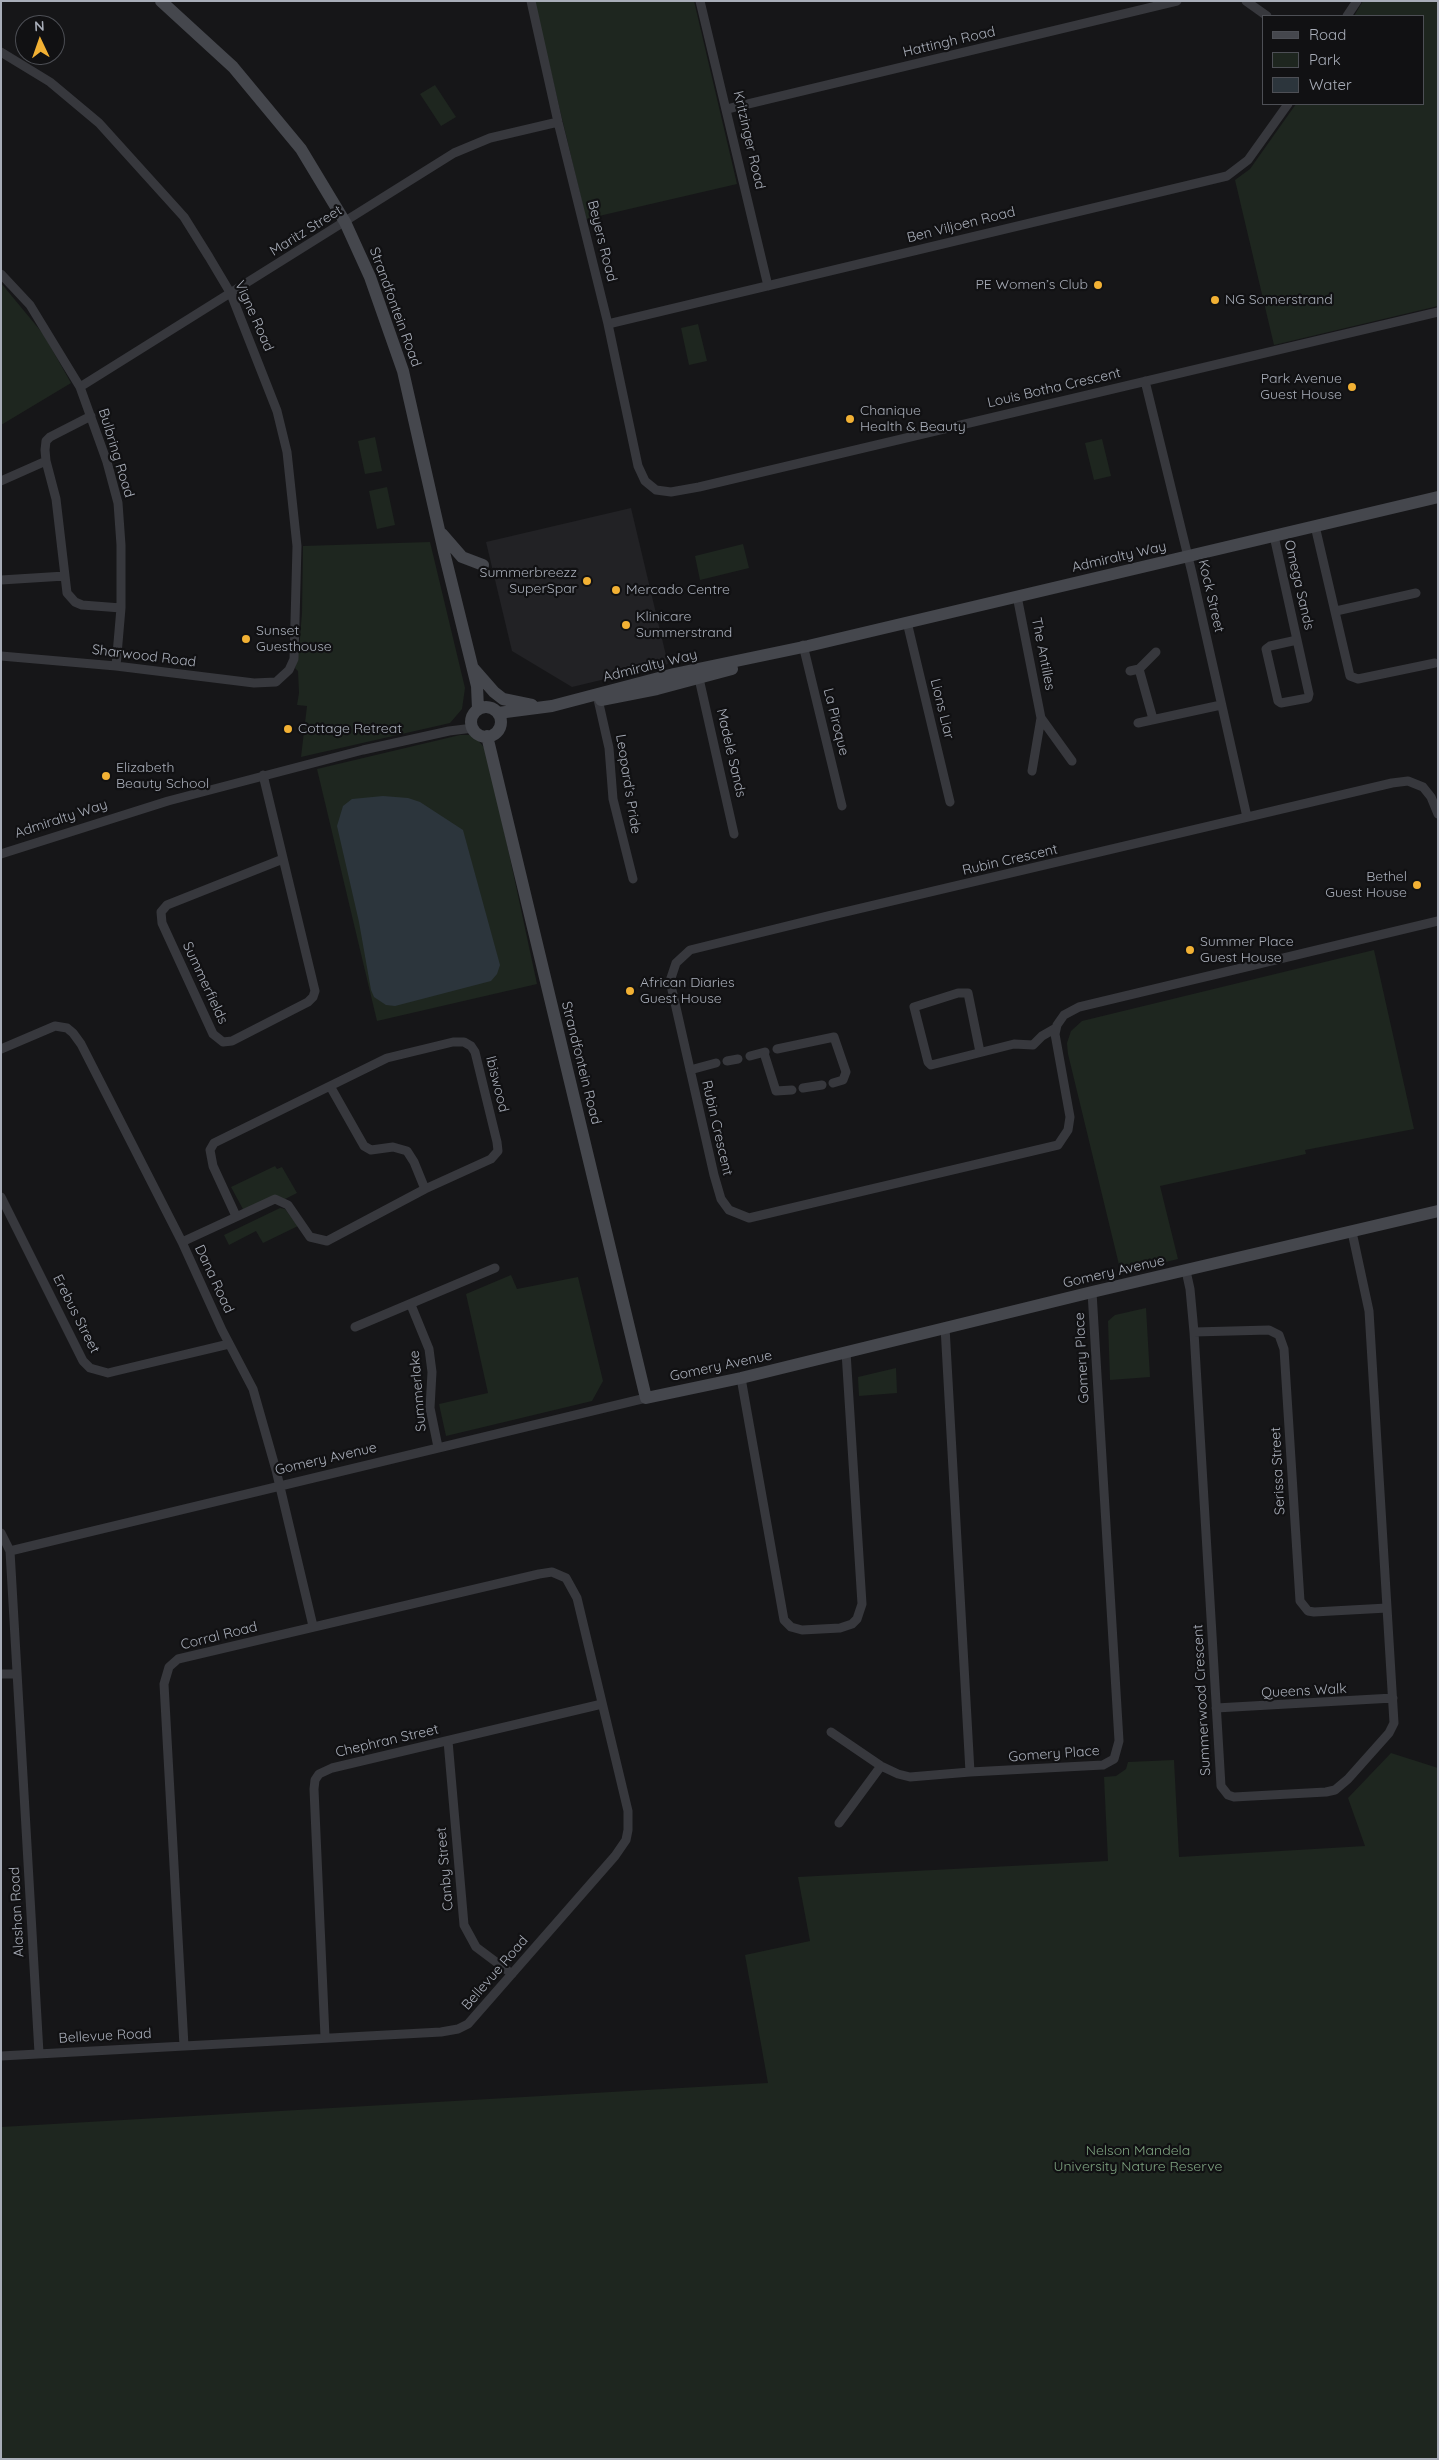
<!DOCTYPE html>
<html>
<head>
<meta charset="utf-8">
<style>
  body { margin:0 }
  #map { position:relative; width:1439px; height:2460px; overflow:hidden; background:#161618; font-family:Quicksand,sans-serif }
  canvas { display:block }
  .frame { position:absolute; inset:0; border:2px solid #a8adb8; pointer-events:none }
  .legend { position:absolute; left:1262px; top:15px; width:162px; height:90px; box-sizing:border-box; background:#111113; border:1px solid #4d4f55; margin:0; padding:6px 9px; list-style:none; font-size:15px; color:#a8adb8 }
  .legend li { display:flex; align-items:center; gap:10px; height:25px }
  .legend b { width:25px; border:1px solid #4d4f55 }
  .north { position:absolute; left:15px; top:15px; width:50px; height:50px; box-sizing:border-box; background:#111113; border:1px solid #4d4f55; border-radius:50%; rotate:357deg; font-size:14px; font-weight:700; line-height:20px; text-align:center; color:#a8adb8 }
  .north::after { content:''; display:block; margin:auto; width:18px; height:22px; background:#f2b134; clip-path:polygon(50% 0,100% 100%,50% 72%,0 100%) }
</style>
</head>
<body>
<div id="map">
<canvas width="1439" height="2460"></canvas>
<div class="frame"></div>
<ul class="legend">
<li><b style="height:6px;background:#45474d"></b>Road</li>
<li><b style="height:14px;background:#1e261f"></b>Park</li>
<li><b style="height:14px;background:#2c353c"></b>Water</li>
</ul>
<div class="north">N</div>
</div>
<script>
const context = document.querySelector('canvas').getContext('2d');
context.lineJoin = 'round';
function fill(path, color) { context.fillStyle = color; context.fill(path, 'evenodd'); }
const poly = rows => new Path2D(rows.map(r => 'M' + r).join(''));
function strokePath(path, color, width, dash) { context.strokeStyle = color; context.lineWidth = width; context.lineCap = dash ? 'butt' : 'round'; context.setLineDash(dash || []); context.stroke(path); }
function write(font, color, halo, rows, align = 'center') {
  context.font = font + ' Quicksand,sans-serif'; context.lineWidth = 4.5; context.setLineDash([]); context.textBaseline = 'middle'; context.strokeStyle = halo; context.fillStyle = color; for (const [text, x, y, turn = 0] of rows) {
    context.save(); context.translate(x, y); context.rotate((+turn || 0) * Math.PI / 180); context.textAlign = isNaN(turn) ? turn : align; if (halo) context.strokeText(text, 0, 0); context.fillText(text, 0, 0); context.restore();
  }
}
fill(poly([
  [631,508,668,664,572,687,512,651,486,542]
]), '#222225');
fill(poly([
  [534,1,694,1,737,184,586,219],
  [1363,1,1438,1,1438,306,1274,345,1235,180,1250,169,1296,104,1423,104,1423,16,1354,16],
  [435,85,456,117,441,126,420,94],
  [1,283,44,335,71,383,1,425],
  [698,324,707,361,689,365,681,328],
  [375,437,382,471,365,474,358,441],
  [1102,439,1111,476,1094,480,1085,443],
  [387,487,395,525,377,529,369,491],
  [430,542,465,688,462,709,450,723,301,757,307,706,297,705,299,693,298,671,295,668,299,650,302,613,303,546],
  [743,544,749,568,700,580,695,556],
  [460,735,470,735,477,739,487,751,537,984,377,1021,317,769],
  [1374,950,1414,1129,1305,1150,1306,1154,1160,1186,1178,1259,1121,1273,1068,1054,1067,1043,1071,1031,1082,1021],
  [275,1166,277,1169,282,1167,297,1193,285,1199,244,1211,231,1187],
  [280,1208,285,1209,298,1226,263,1243,256,1231,229,1245,224,1235],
  [511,1275,517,1289,578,1277,603,1381,592,1401,446,1436,439,1404,488,1393,466,1294],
  [1146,1308,1150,1377,1110,1380,1108,1321,1115,1315],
  [896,1368,897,1393,859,1396,858,1377],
  [1391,1753,1438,1768,1438,2459,1,2459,1,2127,768,2083,745,1955,810,1941,798,1877,1108,1861,1104,1777,1116,1776,1126,1769,1128,1762,1174,1760,1179,1857,1365,1846,1348,1798]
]), '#1e261f');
fill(poly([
  [383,796,408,798,420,802,463,830,500,965,497,974,491,981,395,1006,386,1005,374,997,371,990,359,922,337,826,343,806,352,799]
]), '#2c353c');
strokePath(poly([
  [531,1,558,122,608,324,638,466,645,481,656,490,671,492,699,487,1438,312],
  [700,1,768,286],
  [1246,1,1267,16],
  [1347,16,1357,1],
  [1,52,50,82,99,123,184,217,209,257,231,294,277,411,287,452,297,546,294,659,289,670,276,682,254,683,116,666,1,656],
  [727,109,1177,1],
  [1,274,30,305,80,387,107,462,118,503,121,545,121,608,116,666],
  [608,324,1227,176,1248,160,1288,104],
  [1145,381,1192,573,1247,817],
  [80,387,454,153,490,138,558,122],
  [91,416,50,437,46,441,45,450,46,461,56,499,67,593,75,602,82,605,121,608],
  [1,481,46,461],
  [1315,526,1350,676,1358,679,1435,663],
  [1274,536,1309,694,1308,698,1281,703,1278,701,1266,649,1270,646,1297,640],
  [1,580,65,576],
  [1017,596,1041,718,1032,771],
  [1336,611,1416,593],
  [907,622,950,802],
  [803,645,842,806],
  [1139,669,1156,652],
  [1130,671,1139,669,1153,719],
  [698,674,734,834],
  [597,695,609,748,613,799,633,879],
  [1041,718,1072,761],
  [1138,723,1221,705],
  [263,775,315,991,313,997,308,1002,232,1041,223,1042,213,1034,162,923,161,912,167,905,283,859],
  [1438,814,1431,797,1423,787,1408,781,1392,783,828,916,690,950,676,963,670,981,714,1175,721,1199,729,1210,749,1218,1058,1145,1068,1130,1070,1117,1055,1034,1057,1025,1064,1015,1079,1007,1438,921],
  [1,854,168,801,363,750,449,731,473,728],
  [1,1049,55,1026,67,1028,73,1033,81,1044,182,1242,222,1330,253,1389,276,1470,313,1626],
  [777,1049,834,1037,846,1072,843,1080,833,1083],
  [980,1052,968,993,958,993,914,1007,928,1062,931,1065,1014,1044,1033,1045,1042,1036,1056,1028],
  [764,1053,776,1091,792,1090],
  [750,1056,765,1052],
  [727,1061,738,1059],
  [690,1070,716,1063],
  [330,1086,364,1146,371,1150,393,1147,407,1151,414,1162,425,1189],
  [803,1088,822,1085],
  [1,1197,83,1361,90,1368,108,1373,116,1371,229,1344],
  [182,1242,275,1199,288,1205,310,1237,327,1241,425,1189,491,1159,498,1151,497,1142,475,1052,471,1046,464,1042,453,1042,387,1058,214,1143,210,1150,213,1166,236,1216],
  [1186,1271,1190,1289,1194,1332,1221,1786,1228,1795,1234,1797,1326,1792,1335,1790,1348,1779,1389,1733,1394,1723,1369,1311,1352,1232],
  [411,1305,429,1349,432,1372,430,1408,438,1447],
  [355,1327,495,1268],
  [945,1327,970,1772,1103,1765,1114,1759,1119,1741,1092,1292],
  [1194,1332,1269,1330,1279,1335,1284,1349,1300,1601,1308,1611,1314,1612,1387,1608],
  [741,1378,784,1620,791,1627,802,1630,840,1628,852,1624,857,1619,862,1604,846,1352],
  [1,1533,10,1551,39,2053],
  [10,1551,646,1398],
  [1,1674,17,1674],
  [1216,1708,1393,1698],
  [831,1732,881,1766,898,1774,910,1777,970,1772],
  [448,1741,464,1925,476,1947,512,1974],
  [839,1823,881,1766],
  [325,2037,314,1789,315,1780,319,1774,332,1768,602,1704],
  [1,2056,441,2032,458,2029,468,2024,615,1856,626,1840,628,1830,628,1811,577,1598,566,1578,552,1572,539,1574,178,1659,169,1667,164,1684,184,2046]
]), '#37383d', 9);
strokePath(poly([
  [161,1,233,67,301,149,345,222,370,277,403,371,444,552,477,686,478,709],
  [442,534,462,557,483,565],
  [473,668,494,692,503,699,532,705],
  [601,700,657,689,732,669],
  '471 722a15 15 0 1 1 30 0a15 15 0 1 1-30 0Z',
  [498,713,552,706,674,674,808,646,1438,497],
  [487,736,646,1398,741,1378,1092,1292,1438,1211]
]), '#45474d', 12);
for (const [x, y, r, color] of [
  [1098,285,5,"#f2b134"],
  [1215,300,5,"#f2b134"],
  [1352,387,5,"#f2b134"],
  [850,419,5,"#f2b134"],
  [587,581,5,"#f2b134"],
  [616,590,5,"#f2b134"],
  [626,625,5,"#f2b134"],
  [246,639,5,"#f2b134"],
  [288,729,5,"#f2b134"],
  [106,776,5,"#f2b134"],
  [1417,885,5,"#f2b134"],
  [1190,950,5,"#f2b134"],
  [630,991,5,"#f2b134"]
]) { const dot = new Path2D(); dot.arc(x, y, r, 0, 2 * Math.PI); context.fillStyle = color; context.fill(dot); strokePath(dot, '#111113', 2); }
write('14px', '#a8adb8', '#111113', [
  ["Hattingh Road",949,42,-13],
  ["Kritzinger Road",749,140,77],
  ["Ben Viljoen Road",961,225,-14],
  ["Maritz Street",306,231,-32],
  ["Beyers Road",602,241,76],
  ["Strandfontein Road",395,307,70],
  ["Vigne Road",254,316,66],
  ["Louis Botha Crescent",1054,388,-13],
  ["Bulbring Road",116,453,73],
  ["Admiralty Way",1119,557,-13],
  ["Omega Sands",1299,585,77],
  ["Kock Street",1211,596,77],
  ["The Antilles",1043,654,79],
  ["Sharwood Road",144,656,7],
  ["Admiralty Way",650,666,-14],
  ["Lions Liar",942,709,76],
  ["La Piroque",836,722,76],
  ["Madelé Sands",731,753,77],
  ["Leopard’s Pride",628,784,81],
  ["Admiralty Way",61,819,-18],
  ["Rubin Crescent",1010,860,-13],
  ["Summerfields",205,983,65],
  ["Strandfontein Road",581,1063,76],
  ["Ibiswood",497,1084,76],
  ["Rubin Crescent",717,1128,77],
  ["Gomery Avenue",1114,1272,-13],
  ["Dana Road",214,1279,65],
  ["Erebus Street",76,1314,63],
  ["Gomery Place",1082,1358,-93],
  ["Gomery Avenue",721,1366,-12],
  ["Summerlake",418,1391,-95],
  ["Gomery Avenue",326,1459,-13],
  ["Serissa Street",1278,1471,-93],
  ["Corral Road",219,1636,-14],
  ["Queens Walk",1304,1691,-3],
  ["Summerwood Crescent",1202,1700,-93],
  ["Chephran Street",387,1741,-13],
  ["Gomery Place",1054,1754,-4],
  ["Canby Street",445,1869,-95],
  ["Alashan Road",17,1912,-93],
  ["Bellevue Road",495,1973,-49],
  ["Bellevue Road",105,2036,-3]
]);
write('14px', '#a8adb8', '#111113', [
  ["PE Women’s Club",1088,285,"right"],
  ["NG Somerstrand",1225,300],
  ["Park Avenue",1342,379,"right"],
  ["Guest House",1342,395,"right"],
  ["Chanique",860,411],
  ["Health & Beauty",860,427],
  ["Summerbreezz",577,573,"right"],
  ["SuperSpar",577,589,"right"],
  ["Mercado Centre",626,590],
  ["Klinicare",636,617],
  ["Summerstrand",636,633],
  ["Sunset",256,631],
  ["Guesthouse",256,647],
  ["Cottage Retreat",298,729],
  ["Elizabeth",116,768],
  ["Beauty School",116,784],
  ["Bethel",1407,877,"right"],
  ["Guest House",1407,893,"right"],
  ["Summer Place",1200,942],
  ["Guest House",1200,958],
  ["African Diaries",640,983],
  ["Guest House",640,999]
], 'left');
write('14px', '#7fa381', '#111113', [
  ["Nelson Mandela",1138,2151],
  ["University Nature Reserve",1138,2167]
]);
</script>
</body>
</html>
